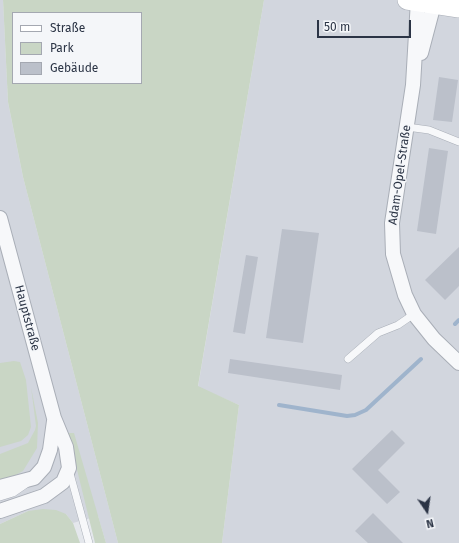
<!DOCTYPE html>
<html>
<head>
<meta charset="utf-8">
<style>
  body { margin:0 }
  #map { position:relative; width:459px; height:543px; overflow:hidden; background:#e4e7ec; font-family:"Fira Sans",sans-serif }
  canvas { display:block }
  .legend { position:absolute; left:12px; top:12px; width:130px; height:72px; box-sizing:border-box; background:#f4f6f9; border:1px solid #a4a8b1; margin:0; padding:5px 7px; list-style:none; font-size:12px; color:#2b3445 }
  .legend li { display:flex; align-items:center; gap:8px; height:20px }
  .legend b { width:20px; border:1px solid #a4a8b1 }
  .north { position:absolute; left:407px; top:491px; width:40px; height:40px; -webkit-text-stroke:3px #f4f6f9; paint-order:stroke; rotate:167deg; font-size:11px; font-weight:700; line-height:16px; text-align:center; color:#2b3445 }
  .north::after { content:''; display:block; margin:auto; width:14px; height:18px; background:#2b3445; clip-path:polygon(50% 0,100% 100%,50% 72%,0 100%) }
  .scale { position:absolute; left:317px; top:20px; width:94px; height:18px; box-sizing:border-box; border:2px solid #2b3445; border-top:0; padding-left:5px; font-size:12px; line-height:14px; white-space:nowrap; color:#2b3445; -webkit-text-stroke:3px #f4f6f9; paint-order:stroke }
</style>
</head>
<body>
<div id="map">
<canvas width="459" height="543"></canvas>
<ul class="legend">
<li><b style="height:5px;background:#fff"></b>Straße</li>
<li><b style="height:11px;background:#c9d6c5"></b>Park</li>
<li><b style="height:11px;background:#bbc0ca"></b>Gebäude</li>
</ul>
<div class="north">N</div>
<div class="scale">50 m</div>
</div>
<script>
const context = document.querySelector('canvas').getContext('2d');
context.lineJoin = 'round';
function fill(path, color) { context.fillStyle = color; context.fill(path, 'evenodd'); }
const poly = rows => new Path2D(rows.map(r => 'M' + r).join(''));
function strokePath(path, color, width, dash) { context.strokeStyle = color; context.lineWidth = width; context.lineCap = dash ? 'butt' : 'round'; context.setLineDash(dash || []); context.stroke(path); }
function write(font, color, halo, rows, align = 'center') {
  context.font = font + ' "Fira Sans",sans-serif'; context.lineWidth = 3; context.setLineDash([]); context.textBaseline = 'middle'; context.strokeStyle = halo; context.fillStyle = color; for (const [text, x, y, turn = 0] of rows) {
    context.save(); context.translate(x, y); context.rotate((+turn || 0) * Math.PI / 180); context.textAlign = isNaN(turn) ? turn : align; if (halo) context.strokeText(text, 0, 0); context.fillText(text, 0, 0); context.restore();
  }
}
fill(poly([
  [0,0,3,0,8,102,23,177,118,543,106,543,98,516,73,523,66,514,28,511,0,524],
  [264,0,459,0,459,543,222,543,239,405,198,387]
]), '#d2d6de');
fill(poly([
  [3,0,264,0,198,386,239,405,222,543,118,543,23,177,8,102],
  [13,13,141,13,141,83,13,83],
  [14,361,20,362,26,380,31,427,28,435,21,441,0,447,0,363],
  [31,387,38,423,37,448,23,471,12,477,0,480,0,454,28,443,35,430,36,426],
  [68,433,74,433,106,543,95,543],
  [43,509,56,510,66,514,73,523,80,543,0,543,0,524,28,511]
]), '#c9d6c5');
strokePath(poly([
  [455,324,459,320],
  [279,405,347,416,355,415,366,410,421,359]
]), '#9fb4cc', 4);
fill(poly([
  [439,77,458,80,452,122,433,120],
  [429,148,448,151,436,234,417,231],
  [282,229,319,233,303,343,266,338],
  [459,247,459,286,445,300,425,280],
  [246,255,258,257,245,334,233,332],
  [230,359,342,375,340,390,228,373],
  [392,430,405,443,378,470,400,492,387,504,352,469],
  [373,513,403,543,368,543,355,531]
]), '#bbc0ca');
const lane = poly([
  [407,127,429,130,459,142],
  [348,359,378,333,398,325,414,314],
  [69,470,89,543],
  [0,497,13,493,26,484]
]);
const street = poly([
  [418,0,413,85,392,223,393,254,405,295,414,314,434,339,459,363],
  [421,53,435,0],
  [0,218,54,418,66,447,69,468,63,482,44,496,0,511],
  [0,487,34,478,44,467,50,450,54,421]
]);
const secondary = poly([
  [407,0,459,8]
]);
strokePath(lane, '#a9aeb7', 8);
strokePath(street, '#a9aeb7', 16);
strokePath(secondary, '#a9aeb7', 20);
strokePath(lane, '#f7f8fa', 7);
strokePath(street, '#f7f8fa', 14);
strokePath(secondary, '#fff', 19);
write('12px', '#2b3445', '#f4f6f9', [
  ["Adam-Opel-Straße",400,175,-82],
  ["Hauptstraße",27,318,75]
]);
</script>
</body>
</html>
